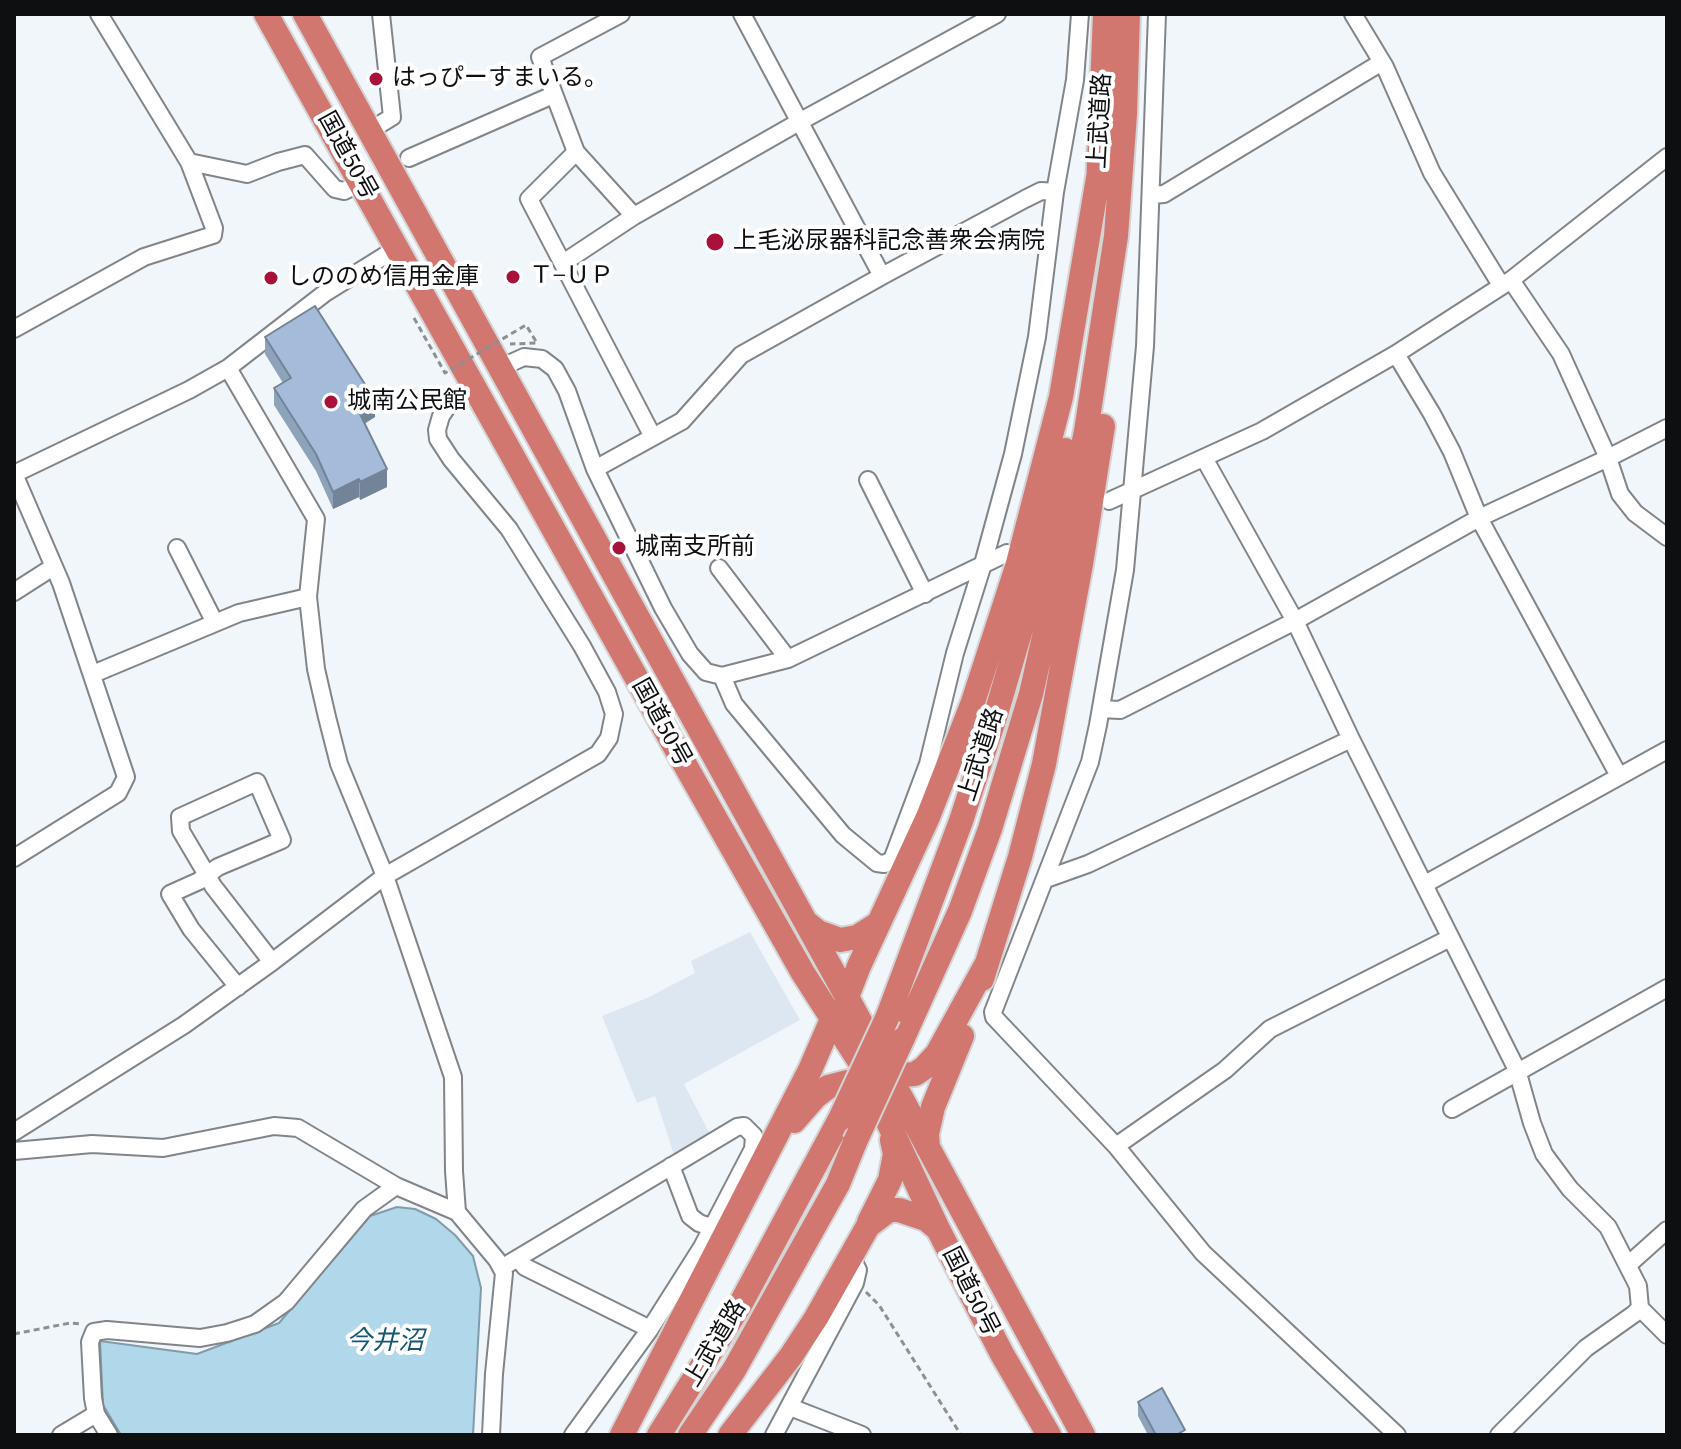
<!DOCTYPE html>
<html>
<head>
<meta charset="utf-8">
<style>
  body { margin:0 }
  #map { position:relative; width:1681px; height:1449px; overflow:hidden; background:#f1f6fb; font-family:"Source Serif 4",serif }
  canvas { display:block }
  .frame { position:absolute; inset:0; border:16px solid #0e0f11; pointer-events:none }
</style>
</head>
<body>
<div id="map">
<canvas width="1681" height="1449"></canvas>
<div class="frame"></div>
</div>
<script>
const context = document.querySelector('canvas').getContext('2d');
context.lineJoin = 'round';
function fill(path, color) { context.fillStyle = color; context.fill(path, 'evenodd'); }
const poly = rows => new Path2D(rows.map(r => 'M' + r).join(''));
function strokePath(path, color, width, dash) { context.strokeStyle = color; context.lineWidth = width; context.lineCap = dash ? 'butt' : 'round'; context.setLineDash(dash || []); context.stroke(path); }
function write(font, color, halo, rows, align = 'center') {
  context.font = font + ' "Source Serif 4","Noto Sans JP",serif'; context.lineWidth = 8; context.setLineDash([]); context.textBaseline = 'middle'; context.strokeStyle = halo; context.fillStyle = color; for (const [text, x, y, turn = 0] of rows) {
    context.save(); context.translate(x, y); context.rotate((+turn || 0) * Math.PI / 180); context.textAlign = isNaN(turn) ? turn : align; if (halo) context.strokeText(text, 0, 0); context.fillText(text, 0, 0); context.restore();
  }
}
fill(poly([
  [750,932,800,1020,684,1084,711,1136,675,1158,655,1096,637,1103,602,1016,647,998,695,973,691,961]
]), '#dde7f2');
const water = poly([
  [397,1207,415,1209,436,1219,455,1235,473,1256,481,1288,473,1435,121,1435,103,1405,100,1341,197,1354,279,1323,370,1216,397,1207]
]);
fill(water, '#b1d7eb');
strokePath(water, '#809baa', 2);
const minor = poly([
  [1157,14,1145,346,1125,570,1098,725,1090,762,993,1012,994,1017,1116,1146,1203,1253,1397,1435],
  [1353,14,1385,67,1432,173,1501,285],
  [369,131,392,117,381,14],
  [576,152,540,57,621,14],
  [409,158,553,95],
  [189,162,247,174,278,162,305,155,335,189,344,191,362,182],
  [1152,195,1164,194,1382,62],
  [634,216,576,152,529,199,653,437,682,421,741,355,882,276,742,14],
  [563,263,634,216,799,122,997,14],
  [882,276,1025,199,1041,191,1055,192],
  [1511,280,1561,354,1608,458,1620,494,1635,513,1667,537],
  [14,329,144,257,213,235,214,228,189,162,99,14],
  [1396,354,1432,414,1452,452,1479,518,1619,776],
  [502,367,524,357,542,359,555,369,567,391,595,469,663,608,690,654,706,672,722,676,788,659,1007,553],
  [228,368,316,519,308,597,316,669,327,717,339,764,385,876,453,1077,454,1171,457,1212,497,1260,504,1273,494,1374,491,1435],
  [1204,458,1295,621,1351,739,1517,1070,1532,1123,1544,1154,1570,1189,1608,1227,1638,1286,1640,1308,1634,1314,1586,1348,1499,1435],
  [595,469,653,437],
  [14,474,189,390,228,368,325,293,397,248],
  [868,480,925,594],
  [1109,501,1262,431,1396,354,1511,280,1667,157],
  [177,548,215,623],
  [719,568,788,659],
  [14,592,53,567],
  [93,674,239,613,308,597],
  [722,676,734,704,843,835,877,863,884,864,892,860,928,764,955,653,983,564,1013,454,1037,337,1055,192,1075,80,1080,14],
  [1101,709,1120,710,1295,621,1479,518,1608,458,1667,428],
  [14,858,118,793,126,777,61,583,14,474],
  [1046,879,1088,864,1351,739],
  [1425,884,1667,750],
  [238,987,191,929,170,894,199,881,207,875,218,867,282,840,257,782,180,817,181,831,207,875,213,886,272,962],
  [1452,1109,1667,988],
  [14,1132,184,1025,272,962,385,876,598,754,609,738,614,714,607,692,582,646,509,529,451,459,438,439,437,430,441,416,450,403,475,388],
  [1116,1146,1225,1070,1270,1029,1450,938],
  [14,1151,92,1144,163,1148,274,1126,298,1128,396,1186,457,1212],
  [671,1166,690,1216,699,1223,719,1230],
  [518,1258,525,1267,650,1329],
  [1629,1264,1667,1230],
  [503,1267,737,1127,744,1126,754,1136,753,1149,702,1247,650,1329,573,1435],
  [1640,1308,1667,1335],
  [790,1407,862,1435],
  [61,1435,96,1414],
  [109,1435,96,1414,93,1398,90,1342,94,1332,107,1330,200,1338,227,1333,255,1324,286,1302,364,1209,396,1186],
  [774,1435,855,1283,858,1270,855,1264,848,1261]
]);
const highway = poly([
  [266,14,675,747,803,973,860,1062,938,1229,1002,1354,1049,1435],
  [305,14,847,997,1083,1435],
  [1098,187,1105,14],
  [807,923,818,932,840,940,857,937,879,923],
  [982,979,1020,857,1044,764,1081,564,1103,426],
  [846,1008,847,997,859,966,928,817,973,702,1017,567,1061,397,1099,172],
  [888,1016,961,821,996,714,1026,612,1065,450],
  [902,1040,960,911,990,829,1031,694,1046,628,1086,431,1116,236,1125,114,1128,14],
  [875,1069,902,1075,915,1074,924,1068,937,1054,987,963],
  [794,1121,815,1097,828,1087,847,1082,874,1084],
  [928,1148,927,1134,933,1107,962,1036],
  [869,1222,890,1180,895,1154,892,1140],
  [622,1435,810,1070,833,1017],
  [659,1435,740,1305,840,1119],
  [690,1435,734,1370,838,1184,855,1142],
  [730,1435,791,1356,816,1318,868,1226,889,1210,899,1210,926,1219,938,1229]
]);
strokePath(minor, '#818589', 20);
strokePath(highway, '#d4d4d4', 28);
strokePath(poly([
  [866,1292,879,1305,961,1435],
  [14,1334,70,1323,81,1324]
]), '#8c8f93', 3, [6, 4]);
strokePath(minor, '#fff', 16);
strokePath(highway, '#d17770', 24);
const highwayBridge = poly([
  [840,1119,888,1016],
  [855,1142,902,1040]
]);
strokePath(highwayBridge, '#d4d4d4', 28, []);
strokePath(poly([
  [414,318,445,373,526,325,537,343,510,344]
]), '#8c8f93', 3, [6, 4]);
strokePath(highwayBridge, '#d17770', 24);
fill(poly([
  [265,337,375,417,364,423,387,487,360,500,359,497,333,509,316,471,274,405,274,388,283,383,265,354],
  [1138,1402,1185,1435,1148,1435,1138,1416]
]), '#8da2bb');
fill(poly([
  [375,400,375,417,358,428,358,410],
  [387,469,387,487,360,500,360,482],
  [359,479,359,497,333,509,333,492]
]), '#738498');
const building = poly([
  [315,306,375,400,358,410,387,469,360,482,359,479,333,492,316,454,274,388,291,378,265,337,315,306],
  [1162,1388,1185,1430,1176,1435,1156,1435,1138,1402,1162,1388]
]);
fill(building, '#a4bcd9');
strokePath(building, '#738498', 2);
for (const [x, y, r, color] of [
  [376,79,8,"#a8113a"],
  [715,242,10,"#a8113a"],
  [513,277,8,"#a8113a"],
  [271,278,8,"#a8113a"],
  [331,402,8,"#a8113a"],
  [619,548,8,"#a8113a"]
]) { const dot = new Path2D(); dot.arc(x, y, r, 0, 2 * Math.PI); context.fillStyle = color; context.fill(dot); strokePath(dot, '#fff', 3); }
write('24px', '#0e0f11', '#fff', [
  ["はっぴーすまいる。",392,79],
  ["上毛泌尿器科記念善衆会病院",733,242],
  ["Ｔ−ＵＰ",529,277],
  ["しののめ信用金庫",287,278],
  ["城南公民館",347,402],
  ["城南支所前",635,548]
], 'left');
write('24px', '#0e0f11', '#fff', [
  ["上武道路",1101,121,-87],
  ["国道50号",347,156,61],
  ["国道50号",661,723,61],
  ["上武道路",982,755,-72],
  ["国道50号",970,1292,63],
  ["上武道路",716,1344,-59]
]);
write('italic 26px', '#145773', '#fff', [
  ["今井沼",385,1342]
]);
</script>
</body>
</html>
